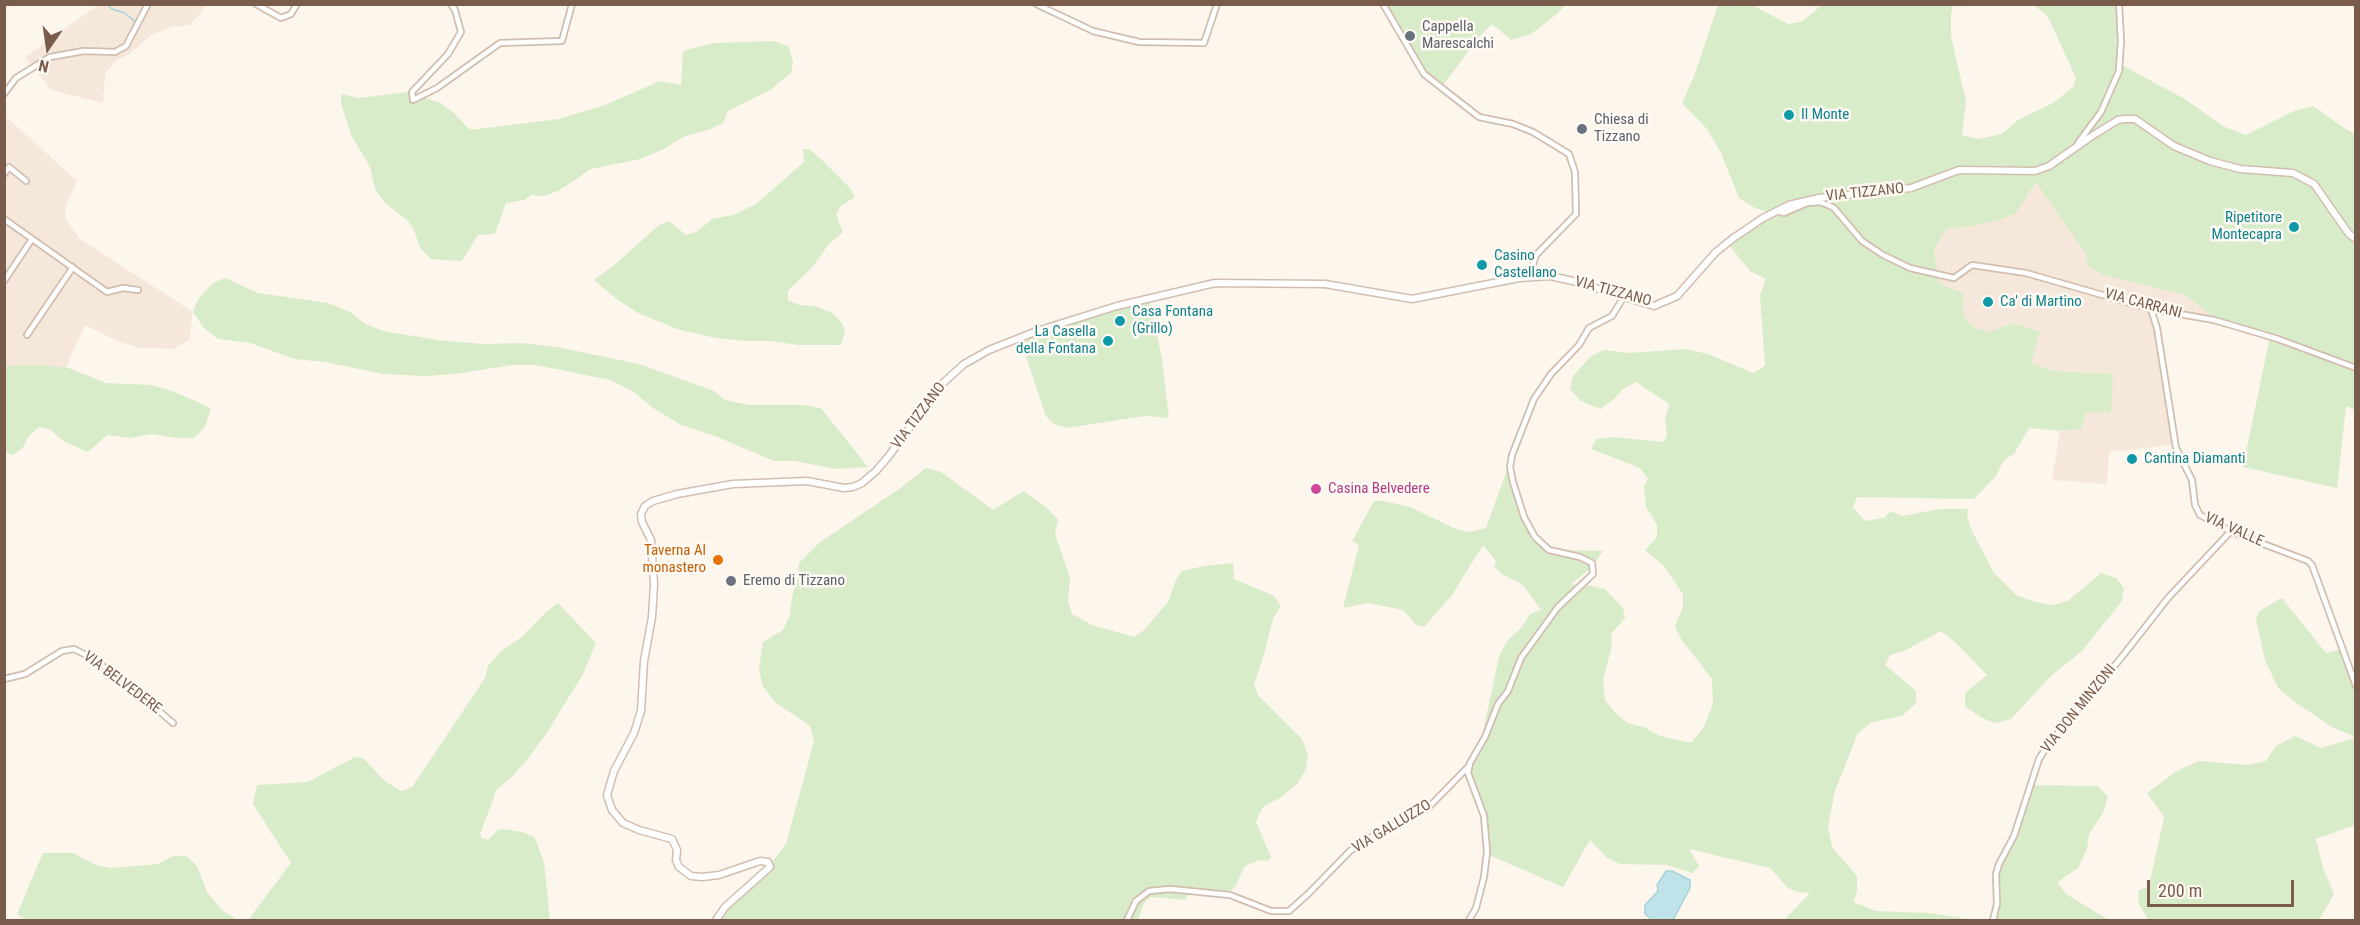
<!DOCTYPE html>
<html>
<head>
<meta charset="utf-8">
<style>
  body { margin:0 }
  #map { position:relative; width:2360px; height:925px; overflow:hidden; background:#fdf6ec; font-family:"Roboto Condensed",sans-serif }
  canvas { display:block }
  .frame { position:absolute; inset:0; border:6px solid #7a5c4d; pointer-events:none }
  .north { position:absolute; left:18px; top:18px; width:60px; height:60px; -webkit-text-stroke:4px #fffaf3; paint-order:stroke; rotate:193deg; font-size:16px; font-weight:700; line-height:24px; text-align:center; color:#7a5c4d }
  .north::after { content:''; display:block; margin:auto; width:21px; height:27px; background:#7a5c4d; clip-path:polygon(50% 0,100% 100%,50% 72%,0 100%) }
  .scale { position:absolute; left:2147px; top:880px; width:147px; height:27px; box-sizing:border-box; border:3px solid #7a5c4d; border-top:0; padding-left:8px; font-size:18px; line-height:21px; white-space:nowrap; color:#7a5c4d; -webkit-text-stroke:4px #fffaf3; paint-order:stroke }
</style>
</head>
<body>
<div id="map">
<canvas width="2360" height="925"></canvas>
<div class="frame"></div>
<div class="north">N</div>
<div class="scale">200 m</div>
</div>
<script>
const context = document.querySelector('canvas').getContext('2d');
context.lineJoin = 'round';
function fill(path, color) { context.fillStyle = color; context.fill(path, 'evenodd'); }
const poly = rows => new Path2D(rows.map(r => 'M' + r).join(''));
function strokePath(path, color, width, dash) { context.strokeStyle = color; context.lineWidth = width; context.lineCap = dash ? 'butt' : 'round'; context.setLineDash(dash || []); context.stroke(path); }
function write(font, color, halo, rows, align = 'center') {
  context.font = font + ' "Roboto Condensed",sans-serif'; context.lineWidth = 5; context.setLineDash([]); context.textBaseline = 'middle'; context.strokeStyle = halo; context.fillStyle = color; for (const [text, x, y, turn = 0] of rows) {
    context.save(); context.translate(x, y); context.rotate((+turn || 0) * Math.PI / 180); context.textAlign = isNaN(turn) ? turn : align; if (halo) context.strokeText(text, 0, 0); context.fillText(text, 0, 0); context.restore();
  }
}
fill(poly([
  [98,5,207,5,190,25,172,27,151,35,130,54,115,61,105,74,103,103,51,90,25,57],
  [4,118,11,121,77,181,66,205,65,218,80,239,193,312,189,340,173,349,140,348,119,342,85,325,66,367,5,366],
  [2037,181,2085,253,2088,266,2103,275,2185,295,2219,322,2155,313,2166,373,2171,445,2109,452,2107,484,2052,480,2060,431,2081,429,2086,413,2113,374,2055,371,2031,363,2039,332,2013,323,1990,332,1974,328,1964,317,1963,293,1939,285,1934,250,1947,228,1967,227,1999,220,2028,195]
]), '#f5e8da');
fill(poly([
  [2033,4,2119,5,2118,63,2183,98,2225,127,2246,135,2294,111,2313,106,2344,128,2355,134,2355,410,2346,406,2337,488,2243,467,2270,336,2219,322,2185,295,2103,275,2088,266,2085,253,2036,182,2016,213,1999,220,1967,227,1947,228,1934,250,1939,284,1963,293,1964,317,1974,328,1990,332,2013,323,2040,332,2031,363,2055,371,2113,374,2111,412,2086,413,2081,429,2060,431,2029,428,2014,454,2004,460,1995,477,1974,499,1857,497,1853,507,1865,521,1884,518,1890,511,1902,516,1941,509,1968,509,1967,517,1973,533,1994,573,2016,595,2035,602,2053,605,2068,601,2101,573,2116,578,2124,588,2122,601,2082,651,2051,676,2011,719,1995,723,1980,717,1965,706,1965,693,1987,675,1956,643,1941,631,1906,650,1890,655,1885,665,1916,691,1916,703,1902,716,1872,722,1858,733,1835,791,1828,826,1832,847,1857,876,1857,891,1854,902,1875,911,1929,913,1977,920,1784,920,1810,893,1798,892,1788,888,1770,868,1689,849,1699,866,1692,873,1667,865,1620,864,1607,858,1590,840,1563,887,1487,854,1489,834,1485,809,1469,774,1470,762,1482,736,1499,657,1507,641,1522,627,1530,614,1541,610,1523,585,1502,574,1494,566,1496,561,1483,545,1452,595,1424,627,1416,625,1403,610,1368,603,1343,608,1359,545,1352,541,1374,501,1384,501,1410,507,1456,529,1470,532,1486,528,1507,470,1525,518,1538,540,1545,547,1559,550,1603,551,1592,567,1571,584,1587,585,1605,589,1623,608,1625,618,1611,634,1612,645,1603,680,1605,700,1616,714,1628,723,1644,727,1660,736,1691,743,1704,727,1713,704,1712,679,1681,639,1675,626,1683,607,1683,594,1663,565,1645,550,1657,537,1657,525,1646,507,1644,487,1648,479,1640,468,1591,449,1596,439,1612,437,1664,442,1667,434,1665,420,1669,404,1636,382,1623,389,1614,399,1600,409,1581,401,1570,389,1573,376,1591,356,1604,350,1630,353,1686,349,1708,354,1753,373,1765,366,1760,295,1766,279,1750,271,1729,245,1767,212,1755,208,1739,198,1721,153,1707,129,1682,103,1694,76,1718,5,1752,5,1788,24,1800,22,1813,13,1821,5,1953,5,1951,14,1951,36,1966,101,1962,135,1978,139,2002,134,2018,120,2053,103,2073,87,2076,78,2048,17],
  [1380,5,1565,5,1557,14,1531,34,1511,40,1492,24,1479,37,1441,88,1425,72,1407,50],
  [774,41,789,47,793,62,791,73,770,90,728,111,723,123,708,130,683,137,664,149,640,159,591,169,558,191,544,196,531,195,524,200,506,203,495,234,478,235,462,261,431,259,420,248,414,230,408,221,385,203,375,189,370,167,351,135,341,103,341,94,359,98,408,92,440,103,454,113,470,130,559,119,605,105,660,81,681,85,683,51,714,43],
  [803,149,809,149,823,161,850,188,855,197,841,206,836,214,843,232,828,245,813,266,788,291,788,300,799,305,815,306,832,313,842,323,845,331,841,345,799,345,770,341,745,341,716,338,680,330,638,313,618,300,594,280,618,262,659,225,669,221,686,235,698,231,712,219,733,215,756,204,804,162],
  [225,278,258,293,328,303,350,312,364,323,383,331,444,341,484,344,521,343,557,347,639,364,714,391,725,400,749,405,803,405,821,408,868,467,837,469,794,461,774,461,715,436,681,425,653,408,634,392,610,380,536,365,512,365,455,374,424,376,383,374,325,362,295,359,250,343,218,339,203,327,193,312,198,299,213,283],
  [1149,297,1162,359,1169,418,1145,416,1066,428,1054,424,1046,416,1020,339],
  [40,365,66,367,106,383,151,385,172,391,211,408,205,427,194,438,176,438,152,434,131,438,107,435,88,452,63,441,51,430,39,427,29,436,22,449,12,455,5,452,5,366],
  [926,468,941,472,993,510,1024,491,1047,508,1058,519,1055,534,1070,578,1068,601,1072,614,1092,625,1134,637,1144,630,1168,602,1176,580,1182,571,1204,566,1233,563,1234,579,1274,596,1281,606,1273,619,1265,651,1254,684,1258,695,1302,739,1308,755,1306,769,1297,784,1281,797,1263,807,1256,822,1271,857,1268,861,1260,860,1245,866,1235,887,1226,894,1191,890,1185,900,1151,897,1144,903,1138,920,715,920,721,909,758,880,786,844,814,741,810,726,775,702,762,685,759,668,763,642,783,630,789,617,793,593,798,579,799,563,820,542,899,489],
  [2282,598,2326,653,2342,649,2355,679,2355,737,2332,727,2295,702,2278,688,2265,660,2256,619,2259,611],
  [558,603,596,643,583,674,546,734,527,760,511,778,497,789,480,834,482,838,488,840,498,830,503,829,523,832,535,838,544,862,550,920,248,920,291,863,253,804,257,785,308,782,355,757,363,758,385,781,401,791,412,787,485,678,488,666,502,650,522,637,546,612],
  [2295,736,2321,748,2355,738,2355,825,2316,839,2323,868,2334,894,2319,920,2145,920,2147,918,2139,904,2138,891,2149,886,2164,817,2147,793,2177,771,2199,761,2248,765,2266,761,2276,746],
  [2030,785,2098,786,2108,797,2103,813,2089,834,2087,849,2078,868,2057,882,2066,894,2109,920,1992,920,1996,913,1997,874,2003,856,2015,836],
  [43,853,73,853,96,865,112,868,158,864,173,856,187,856,197,866,207,892,222,910,238,920,27,920,17,914]
]), '#d8ecc9');
const water = poly([
  [1666,871,1672,871,1690,880,1690,888,1673,920,1652,920,1645,914,1645,905,1658,891,1657,885,1666,871]
]);
fill(water, '#bfe3e8');
strokePath(water, '#a5d3da', 1.5);
strokePath(poly([
  [106,4,112,9,125,13,134,21]
]), '#a5d3da', 1.5);
const minor = poly([
  [256,4,281,18,291,14,297,4],
  [451,4,455,10,461,32,448,54,412,92,413,100,437,88,500,43,562,41,572,4],
  [1036,4,1093,31,1139,42,1204,43,1217,4],
  [1383,4,1424,74,1479,117,1513,124,1533,132,1569,154,1575,172,1576,214,1536,255,1529,277],
  [4,94,16,78,50,57,84,51,115,52,126,46,148,4],
  [2078,143,2101,112,2119,71,2121,41,2119,4],
  [4,174,9,167,26,181],
  [1777,211,1784,213,1807,203,1820,202,1828,205,1834,208,1862,241,1883,255,1910,268,1954,278,1972,265,2026,273,2151,309,2214,320,2278,339,2356,368],
  [4,219,107,292,123,288,138,290],
  [4,281,32,239],
  [2151,309,2157,328,2176,448,2192,480,2195,505,2200,515,2232,532,2308,561,2312,565,2356,686],
  [27,335,73,267],
  [4,679,25,674,62,651,74,649,90,657,131,687,173,723],
  [1127,920,1136,901,1149,891,1170,889,1230,895,1271,911,1289,911,1308,894,1350,851,1376,834,1427,809,1468,767],
  [1469,920,1476,908,1484,877,1487,852,1484,816,1468,773,1470,763,1485,737,1498,704,1508,691,1521,658,1558,607,1593,574,1592,563,1580,557,1549,550,1535,537,1524,517,1513,482,1510,467,1512,455,1534,399,1551,374,1579,345,1589,328,1612,316,1623,298],
  [1993,920,1997,904,1996,874,1999,864,2014,836,2039,759,2048,745,2121,658,2168,598,2231,531]
]);
const tertiary = poly([
  [716,920,725,907,770,867,768,862,760,861,719,875,702,877,691,876,679,867,676,860,677,850,672,839,639,830,623,823,612,810,607,795,614,771,634,733,641,711,644,661,652,617,654,584,651,540,642,522,641,514,645,506,653,501,677,494,733,484,807,481,844,488,853,487,862,483,876,471,888,457,942,384,964,364,989,350,1037,331,1117,306,1215,283,1325,284,1412,299,1519,278,1550,276,1573,281,1654,306,1677,296,1715,253,1732,239,1763,218,1789,205,1819,198,1911,188,1959,170,2035,171,2049,166,2092,136,2118,120,2124,119,2135,119,2174,146,2210,161,2240,169,2293,173,2314,184,2349,234,2356,239]
]);
strokePath(minor, '#d1beb0', 8);
strokePath(tertiary, '#d1beb0', 9);
strokePath(minor, '#fff', 4.5);
strokePath(tertiary, '#fff', 6);
for (const [x, y, r, color] of [
  [1410,36,6,"#6b7280"],
  [1789,115,6,"#0f9aa8"],
  [1582,129,6,"#6b7280"],
  [2294,227,6,"#0f9aa8"],
  [1482,265,6,"#0f9aa8"],
  [1988,302,6,"#0f9aa8"],
  [1120,321,6,"#0f9aa8"],
  [1108,341,6,"#0f9aa8"],
  [2132,459,6,"#0f9aa8"],
  [1316,489,6,"#d1479c"],
  [718,560,6,"#e8710a"],
  [731,581,6,"#6b7280"]
]) { const dot = new Path2D(); dot.arc(x, y, r, 0, 2 * Math.PI); context.fillStyle = color; context.fill(dot); strokePath(dot, '#fffaf3', 2); }
write('15px', '#5b616d', '#fffaf3', [
  ["Cappella",1422,27],
  ["Marescalchi",1422,44],
  ["Chiesa di",1594,120],
  ["Tizzano",1594,137],
  ["Eremo di Tizzano",743,581]
], 'left');
write('15px', '#0d838f', '#fffaf3', [
  ["Il Monte",1801,115],
  ["Ripetitore",2282,218,"right"],
  ["Montecapra",2282,235,"right"],
  ["Casino",1494,256],
  ["Castellano",1494,273],
  ["Ca' di Martino",2000,302],
  ["Casa Fontana",1132,312],
  ["(Grillo)",1132,329],
  ["La Casella",1096,332,"right"],
  ["della Fontana",1096,349,"right"],
  ["Cantina Diamanti",2144,459]
], 'left');
write('15px', '#7a5c4d', '#fffaf3', [
  ["VIA TIZZANO",1865,193,-6],
  ["VIA TIZZANO",1613,292,15],
  ["VIA CARRANI",2143,304,15],
  ["VIA TIZZANO",919,416,-53],
  ["VIA VALLE",2234,530,24],
  ["VIA BELVEDERE",122,683,37],
  ["VIA DON MINZONI",2079,709,-51],
  ["VIA GALLUZZO",1392,827,-31]
]);
write('15px', '#b23c85', '#fffaf3', [
  ["Casina Belvedere",1328,489]
], 'left');
write('15px', '#c56008', '#fffaf3', [
  ["Taverna Al",706,551],
  ["monastero",706,568]
], 'right');
</script>
</body>
</html>
